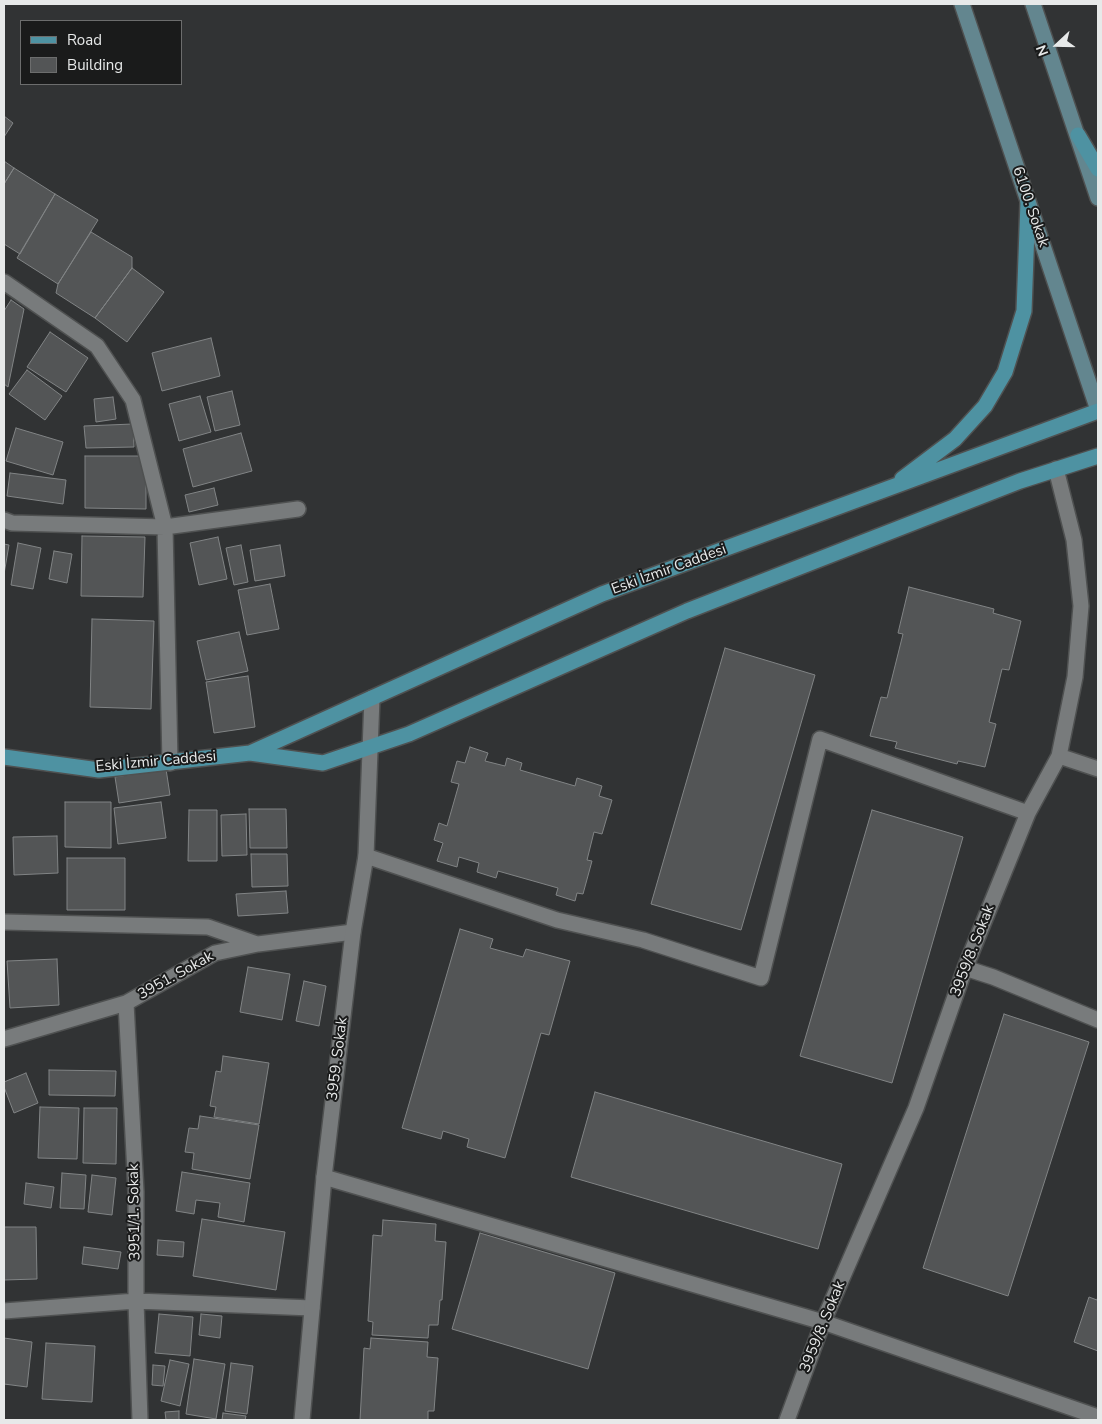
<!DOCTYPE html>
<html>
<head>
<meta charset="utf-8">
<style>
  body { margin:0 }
  #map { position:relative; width:1102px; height:1424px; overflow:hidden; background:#313334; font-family:"Nunito Sans",sans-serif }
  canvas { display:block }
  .frame { position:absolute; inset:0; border:5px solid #e7e9e9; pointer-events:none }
  .legend { position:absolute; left:20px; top:20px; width:162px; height:65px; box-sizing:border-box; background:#1a1b1b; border:1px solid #6c6d6d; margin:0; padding:6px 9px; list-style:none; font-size:15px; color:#e7e9e9 }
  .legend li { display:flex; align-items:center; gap:10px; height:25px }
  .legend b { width:25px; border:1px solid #6c6d6d }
  .north { position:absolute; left:1032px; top:20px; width:50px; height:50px; -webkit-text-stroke:4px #1a1b1b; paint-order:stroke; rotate:249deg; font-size:14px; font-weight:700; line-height:20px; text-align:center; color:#e7e9e9 }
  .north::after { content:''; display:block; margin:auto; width:18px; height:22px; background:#e7e9e9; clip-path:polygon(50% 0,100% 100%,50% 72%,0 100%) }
</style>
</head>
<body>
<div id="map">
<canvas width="1102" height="1424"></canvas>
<div class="frame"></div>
<ul class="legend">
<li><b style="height:6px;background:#4e92a2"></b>Road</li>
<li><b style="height:14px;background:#535556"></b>Building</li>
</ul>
<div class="north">N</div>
</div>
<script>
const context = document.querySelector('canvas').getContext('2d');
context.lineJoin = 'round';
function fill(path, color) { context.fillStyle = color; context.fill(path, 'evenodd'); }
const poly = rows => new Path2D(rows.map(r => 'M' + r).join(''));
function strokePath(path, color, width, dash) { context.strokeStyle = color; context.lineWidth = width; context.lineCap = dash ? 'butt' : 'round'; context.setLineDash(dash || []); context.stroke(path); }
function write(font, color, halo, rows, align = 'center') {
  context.font = font + ' "Nunito Sans",sans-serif'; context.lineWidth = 4; context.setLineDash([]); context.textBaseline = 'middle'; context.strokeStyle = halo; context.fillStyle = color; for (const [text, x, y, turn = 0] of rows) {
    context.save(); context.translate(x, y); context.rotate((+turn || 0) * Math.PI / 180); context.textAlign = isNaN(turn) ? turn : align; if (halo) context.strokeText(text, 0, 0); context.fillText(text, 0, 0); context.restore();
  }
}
const building = poly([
  [4,116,13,123,4,137,4,116],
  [4,161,14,168,4,184,4,161],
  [14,168,55,194,20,254,4,244,4,184,14,168],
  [55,194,98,220,58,284,17,258,55,194],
  [91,232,132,257,132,268,95,318,56,293,58,284,91,232],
  [132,268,164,292,127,342,95,318,132,268],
  [11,300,24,309,8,387,4,384,4,311,11,300],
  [50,332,88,358,66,392,27,367,50,332],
  [211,338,220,376,162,391,152,353,211,338],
  [27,370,62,396,45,420,9,394,27,370],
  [232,391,240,425,215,431,207,397,232,391],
  [200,396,211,432,179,441,169,404,200,396],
  [113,397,116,419,96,422,94,399,113,397],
  [133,424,134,447,86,448,84,426,133,424],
  [16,428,63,442,53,475,6,461,16,428],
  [241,433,252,471,193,487,183,449,241,433],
  [85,456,146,456,146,509,85,508,85,456],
  [10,473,66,480,63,504,7,496,10,473],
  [214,488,218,505,189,512,185,495,214,488],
  [82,536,145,537,143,597,81,596,82,536],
  [218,537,227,579,199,585,190,543,218,537],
  [18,543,41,548,33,589,11,585,18,543],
  [4,544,9,545,4,574,4,544],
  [241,545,248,582,234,585,226,548,241,545],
  [280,545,285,576,255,581,250,550,280,545],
  [54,551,72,554,67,583,49,579,54,551],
  [270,584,279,629,247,635,238,590,270,584],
  [909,587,994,609,993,613,1021,621,1009,670,1002,669,989,722,996,724,985,767,958,761,957,764,895,748,897,742,870,736,881,697,887,698,903,634,898,633,909,587],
  [92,619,154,621,151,709,90,707,92,619],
  [239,632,248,671,206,680,197,641,239,632],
  [725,648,815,675,741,930,651,904,725,648],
  [248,676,255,727,214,733,206,682,248,676],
  [470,747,488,753,485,761,505,766,507,758,522,763,520,770,575,786,577,778,602,786,599,796,612,800,602,834,594,832,587,860,592,861,583,894,577,893,575,901,556,895,558,888,498,871,496,878,477,872,479,863,459,857,457,867,437,861,443,843,434,840,439,823,447,826,459,784,451,782,457,761,465,763,470,747],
  [166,769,170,795,119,803,115,777,166,769],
  [65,802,111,802,111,848,65,847,65,802],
  [161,802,166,838,118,844,114,808,161,802],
  [249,809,286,809,287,848,250,848,249,809],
  [189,810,217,810,217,861,188,861,189,810],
  [872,810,963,837,892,1083,800,1056,872,810],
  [246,814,247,855,222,856,221,815,246,814],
  [57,836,58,873,14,875,13,837,57,836],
  [251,854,287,854,288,886,252,887,251,854],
  [67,858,125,858,125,910,67,910,67,858],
  [286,891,288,913,238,916,236,894,286,891],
  [460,929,493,939,490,948,523,957,526,949,570,961,549,1035,541,1033,505,1158,467,1147,469,1139,443,1131,441,1139,402,1128,460,929],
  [57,959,59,1005,10,1008,7,961,57,959],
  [248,967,290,974,282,1020,240,1012,248,967],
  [304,981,326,986,319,1026,296,1021,304,981],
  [1004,1014,1089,1042,1008,1296,923,1268,1004,1014],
  [223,1056,269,1063,259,1124,214,1117,216,1107,210,1106,216,1071,221,1072,223,1056],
  [49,1070,116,1071,115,1096,49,1095,49,1070],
  [26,1073,38,1103,14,1113,4,1087,4,1082,26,1073],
  [595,1092,842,1164,818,1249,571,1177,595,1092],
  [40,1107,79,1108,77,1159,38,1158,40,1107],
  [84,1108,117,1108,116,1164,83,1163,84,1108],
  [200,1116,259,1125,250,1179,192,1169,194,1153,185,1152,189,1128,198,1129,200,1116],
  [182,1172,250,1183,244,1222,218,1217,220,1203,196,1200,194,1214,176,1211,182,1172],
  [62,1173,86,1175,84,1209,60,1208,62,1173],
  [92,1175,116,1178,112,1215,88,1212,92,1175],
  [26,1183,54,1187,51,1208,24,1204,26,1183],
  [202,1219,285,1232,276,1290,193,1276,202,1219],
  [383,1220,436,1224,435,1241,446,1242,442,1300,440,1300,438,1325,429,1325,428,1338,372,1335,373,1322,368,1321,373,1235,382,1236,383,1220],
  [4,1227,36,1227,37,1279,4,1280,4,1227],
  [480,1233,615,1273,588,1369,452,1329,480,1233],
  [158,1240,184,1242,183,1257,157,1255,158,1240],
  [84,1247,121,1252,118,1269,82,1264,84,1247],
  [1098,1296,1098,1351,1074,1342,1089,1297,1097,1300,1098,1296],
  [159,1314,193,1317,190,1356,155,1353,159,1314],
  [201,1314,222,1316,220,1338,199,1335,201,1314],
  [4,1338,32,1342,27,1387,4,1384,4,1338],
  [371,1338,428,1342,427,1357,438,1358,434,1411,428,1411,428,1420,360,1420,364,1348,370,1349,371,1338],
  [46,1343,95,1346,92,1402,42,1399,46,1343],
  [194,1359,225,1364,216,1419,186,1414,194,1359],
  [170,1360,189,1364,180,1406,161,1401,170,1360],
  [231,1363,253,1366,247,1414,225,1411,231,1363],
  [153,1365,165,1366,163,1386,152,1385,153,1365],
  [179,1411,179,1420,166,1420,165,1412,179,1411],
  [223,1413,246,1416,245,1420,222,1420,223,1413]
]);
fill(building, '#535556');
strokePath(building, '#818485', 1);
const minor = poly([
  [4,282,97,346,133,400,165,527,170,763],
  [4,520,12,523,165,527,298,509],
  [1059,756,1098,769],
  [366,856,557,920,643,940,761,978,820,739,1028,813],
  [4,922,208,927,257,944],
  [965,968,993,977,1098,1020],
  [126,1003,136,1192,136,1301,140,1420],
  [4,1039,126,1003,215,953,258,944,353,932],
  [324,1177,823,1322,1098,1417],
  [4,1311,136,1301,312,1308],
  [787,1420,823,1322,916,1108,965,968,1028,813,1059,756,1075,677,1081,606,1074,540,1056,469]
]);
const tertiary = poly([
  [302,1420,324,1177,353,932,366,856,372,698]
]);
const secondary = poly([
  [962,4,1098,410],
  [1033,4,1098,198]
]);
const primary = poly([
  [1078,135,1098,169],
  [902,479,955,439,985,406,1005,372,1024,311,1028,202],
  [250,753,602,594,1098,411],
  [4,757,99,770,250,753,323,763,409,734,687,611,1020,481,1098,456]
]);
strokePath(minor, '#4f5151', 18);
strokePath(tertiary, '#4f5151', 18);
strokePath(secondary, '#4f5151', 18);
strokePath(primary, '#4f5151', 18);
strokePath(minor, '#787b7c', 15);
strokePath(tertiary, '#787b7c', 15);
strokePath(secondary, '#63868f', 15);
strokePath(primary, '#4e92a2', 15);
write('15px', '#e7e9e9', '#1a1b1b', [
  ["6100. Sokak",1030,207,71],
  ["Eski İzmir Caddesi",669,570,-20],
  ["Eski İzmir Caddesi",156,762,-5],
  ["3959/8. Sokak",973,951,-69],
  ["3951. Sokak",176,976,-29],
  ["3959. Sokak",338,1059,-83],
  ["3951/1. Sokak",135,1212,-91],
  ["3959/8. Sokak",823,1327,-68]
]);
</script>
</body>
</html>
